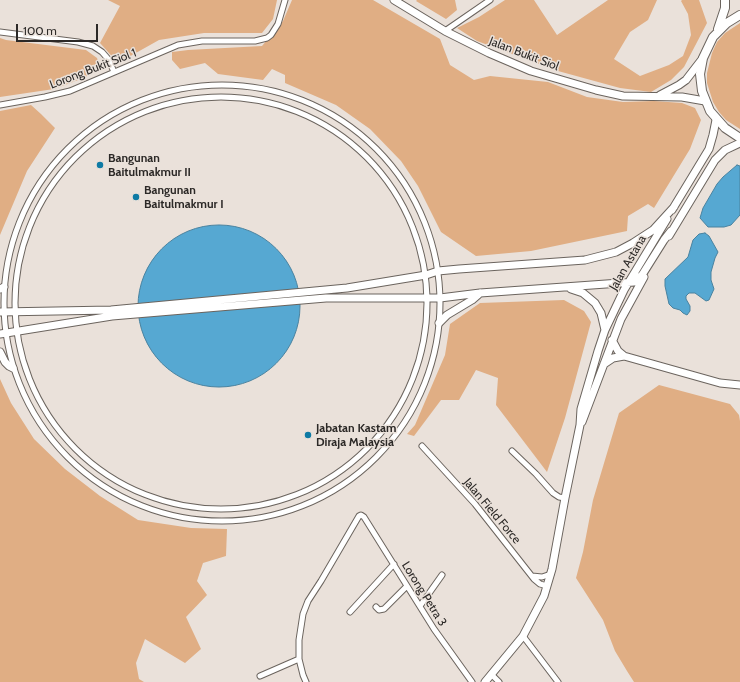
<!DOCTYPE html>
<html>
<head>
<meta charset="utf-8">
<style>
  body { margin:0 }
  #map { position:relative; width:740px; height:682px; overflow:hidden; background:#eae1da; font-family:Cabin,sans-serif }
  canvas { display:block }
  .scale { position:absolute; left:16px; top:24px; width:82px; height:18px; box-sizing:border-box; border:2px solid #2c2927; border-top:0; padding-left:5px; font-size:12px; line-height:14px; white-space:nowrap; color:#2c2927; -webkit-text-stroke:3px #eae1da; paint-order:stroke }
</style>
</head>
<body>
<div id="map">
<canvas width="740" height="682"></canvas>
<div class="scale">100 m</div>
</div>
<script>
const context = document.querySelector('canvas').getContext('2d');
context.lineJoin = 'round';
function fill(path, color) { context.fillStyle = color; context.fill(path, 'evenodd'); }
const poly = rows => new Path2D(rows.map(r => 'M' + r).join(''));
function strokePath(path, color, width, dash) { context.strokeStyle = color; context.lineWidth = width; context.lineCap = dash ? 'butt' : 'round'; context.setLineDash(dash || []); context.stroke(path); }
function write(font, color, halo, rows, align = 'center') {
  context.font = font + ' Cabin,sans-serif'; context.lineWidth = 3; context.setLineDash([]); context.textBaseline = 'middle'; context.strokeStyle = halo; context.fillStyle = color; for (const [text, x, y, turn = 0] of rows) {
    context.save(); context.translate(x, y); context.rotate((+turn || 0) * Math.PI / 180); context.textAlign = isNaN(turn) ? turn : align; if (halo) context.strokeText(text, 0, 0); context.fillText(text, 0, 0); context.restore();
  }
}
fill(poly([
  [108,0,277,0,273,19,262,33,204,33,159,40,118,63,100,43,120,6],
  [292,0,373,0,440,39,450,65,474,80,490,76,548,82,587,97,623,102,654,101,682,103,695,108,701,120,690,149,654,208,648,204,628,216,627,231,531,251,476,256,441,232,418,186,401,161,370,129,336,105,285,83,285,75,272,69,263,80,218,74,205,63,180,69,172,60,172,52,188,50,262,46,283,21],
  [417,0,455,0,457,10,446,19,416,1],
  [505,0,534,0,557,35,608,0,657,0,648,20,630,32,614,59,640,76,669,65,683,56,691,35,688,14,681,1,682,0,699,0,707,23,684,67,671,80,651,92,620,88,558,71,477,41,457,28,479,17],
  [740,23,740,129,726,120,719,112,713,102,707,83,707,73,712,53,717,42,725,33],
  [0,38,6,40,86,50,97,58,101,69,81,79,54,89,0,97],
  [31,105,41,114,55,128,27,171,0,235,0,111],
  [564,300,584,311,591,322,565,418,547,472,496,405,498,378,476,370,459,400,441,400,414,436,407,434,415,425,445,355,450,324,480,303],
  [0,379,11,403,34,439,65,469,100,496,138,520,191,528,227,529,226,556,203,563,197,581,207,595,186,617,201,649,185,663,145,639,136,663,139,679,144,682,0,682],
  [659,385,730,404,739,415,740,421,740,682,634,682,627,671,615,651,603,620,576,578,583,552,593,500,619,413]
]), '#e0ae84');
const water = poly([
  [737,165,740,166,740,215,731,225,724,227,708,227,700,218,703,208,717,184,723,177,737,165],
  '138 306a81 81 0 1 1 162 0a81 81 0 1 1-162 0Z',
  [705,233,709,236,718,252,715,258,711,272,711,280,714,289,709,300,706,301,695,293,689,293,686,296,686,299,690,306,690,311,687,315,683,313,680,310,673,308,669,304,665,286,665,279,688,257,693,240,699,234,705,233]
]);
fill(water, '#56a8d2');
strokePath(water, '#49829f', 1);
const street = poly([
  [445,31,490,0],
  [0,32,78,42,93,46,102,52,109,60,114,72],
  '4 303a218 218 0 1 1 436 0a218 218 0 1 1-436 0Z',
  '15 303a206 206 0 1 1 412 0a206 206 0 1 1-412 0Z',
  [0,105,45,97,70,91,178,45,202,41,255,41,267,38,271,35,278,24,285,0],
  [422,446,475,504,534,579,540,584,547,586],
  [512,451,536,474,553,493,559,497,565,498],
  [532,576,542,577,551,574],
  [420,606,442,575],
  [376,607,379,610,384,609,407,586],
  [350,612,394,564],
  [523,636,558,682],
  [299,659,299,640,303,614,308,601,321,581,359,516,361,515,364,517,434,629,472,682],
  [491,674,499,682],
  [260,676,299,659,303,675,306,682]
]);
const secondary = poly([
  [394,0,445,31,489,53,531,71,596,90,623,96,682,97,705,101],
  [660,95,679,85,686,80,703,58],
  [672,210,709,149,713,135,716,120],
  [669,236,715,160,725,150,740,143],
  [0,289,4,287],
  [571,289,583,293,595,303,601,313,605,330],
  [0,312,111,310,347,288,426,275,438,271,459,269,585,260,616,252,633,243,653,230,674,207],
  [439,323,447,315,472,300,480,293],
  [0,334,112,316,326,298,440,298,480,293,634,282,642,275,664,240,671,231],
  [612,340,618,351,624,356,720,383,740,385],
  [0,352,5,362,9,366,13,368],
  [604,364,613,358,624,356],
  [582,422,621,319,644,277],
  [485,682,523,636,544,596,552,569,565,498,580,425,581,409,598,351,605,330,624,290,667,219]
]);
const primary = poly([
  [740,15,727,23,713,37,703,58,700,74,702,91,710,111,725,128,740,138],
  [718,29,725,8,725,0]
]);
strokePath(street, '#6b645e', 7);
strokePath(secondary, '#6b645e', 9);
strokePath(primary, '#6b645e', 10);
strokePath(street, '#fff', 5);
strokePath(secondary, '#fff', 7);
strokePath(primary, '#fff', 8);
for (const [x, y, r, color] of [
  [100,165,4,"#0e7aa4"],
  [136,197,4,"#0e7aa4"],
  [308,435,4,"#0e7aa4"]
]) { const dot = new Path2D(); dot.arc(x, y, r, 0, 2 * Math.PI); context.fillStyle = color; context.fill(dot); strokePath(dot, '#eae1da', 1.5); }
write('12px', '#2c2927', '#eae1da', [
  ["Jalan Bukit Siol",524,54,21],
  ["Lorong Bukit Siol 1",93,69,-21],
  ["Jalan Astana",628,263,-60],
  ["Jalan Field Force",492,511,50],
  ["Lorong Petra 3",424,594,58]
]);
write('bold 12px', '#2c2927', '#eae1da', [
  ["Bangunan",108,158],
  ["Baitulmakmur II",108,172],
  ["Bangunan",144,190],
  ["Baitulmakmur I",144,204],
  ["Jabatan Kastam",316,428],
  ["Diraja Malaysia",316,442]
], 'left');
</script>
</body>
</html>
